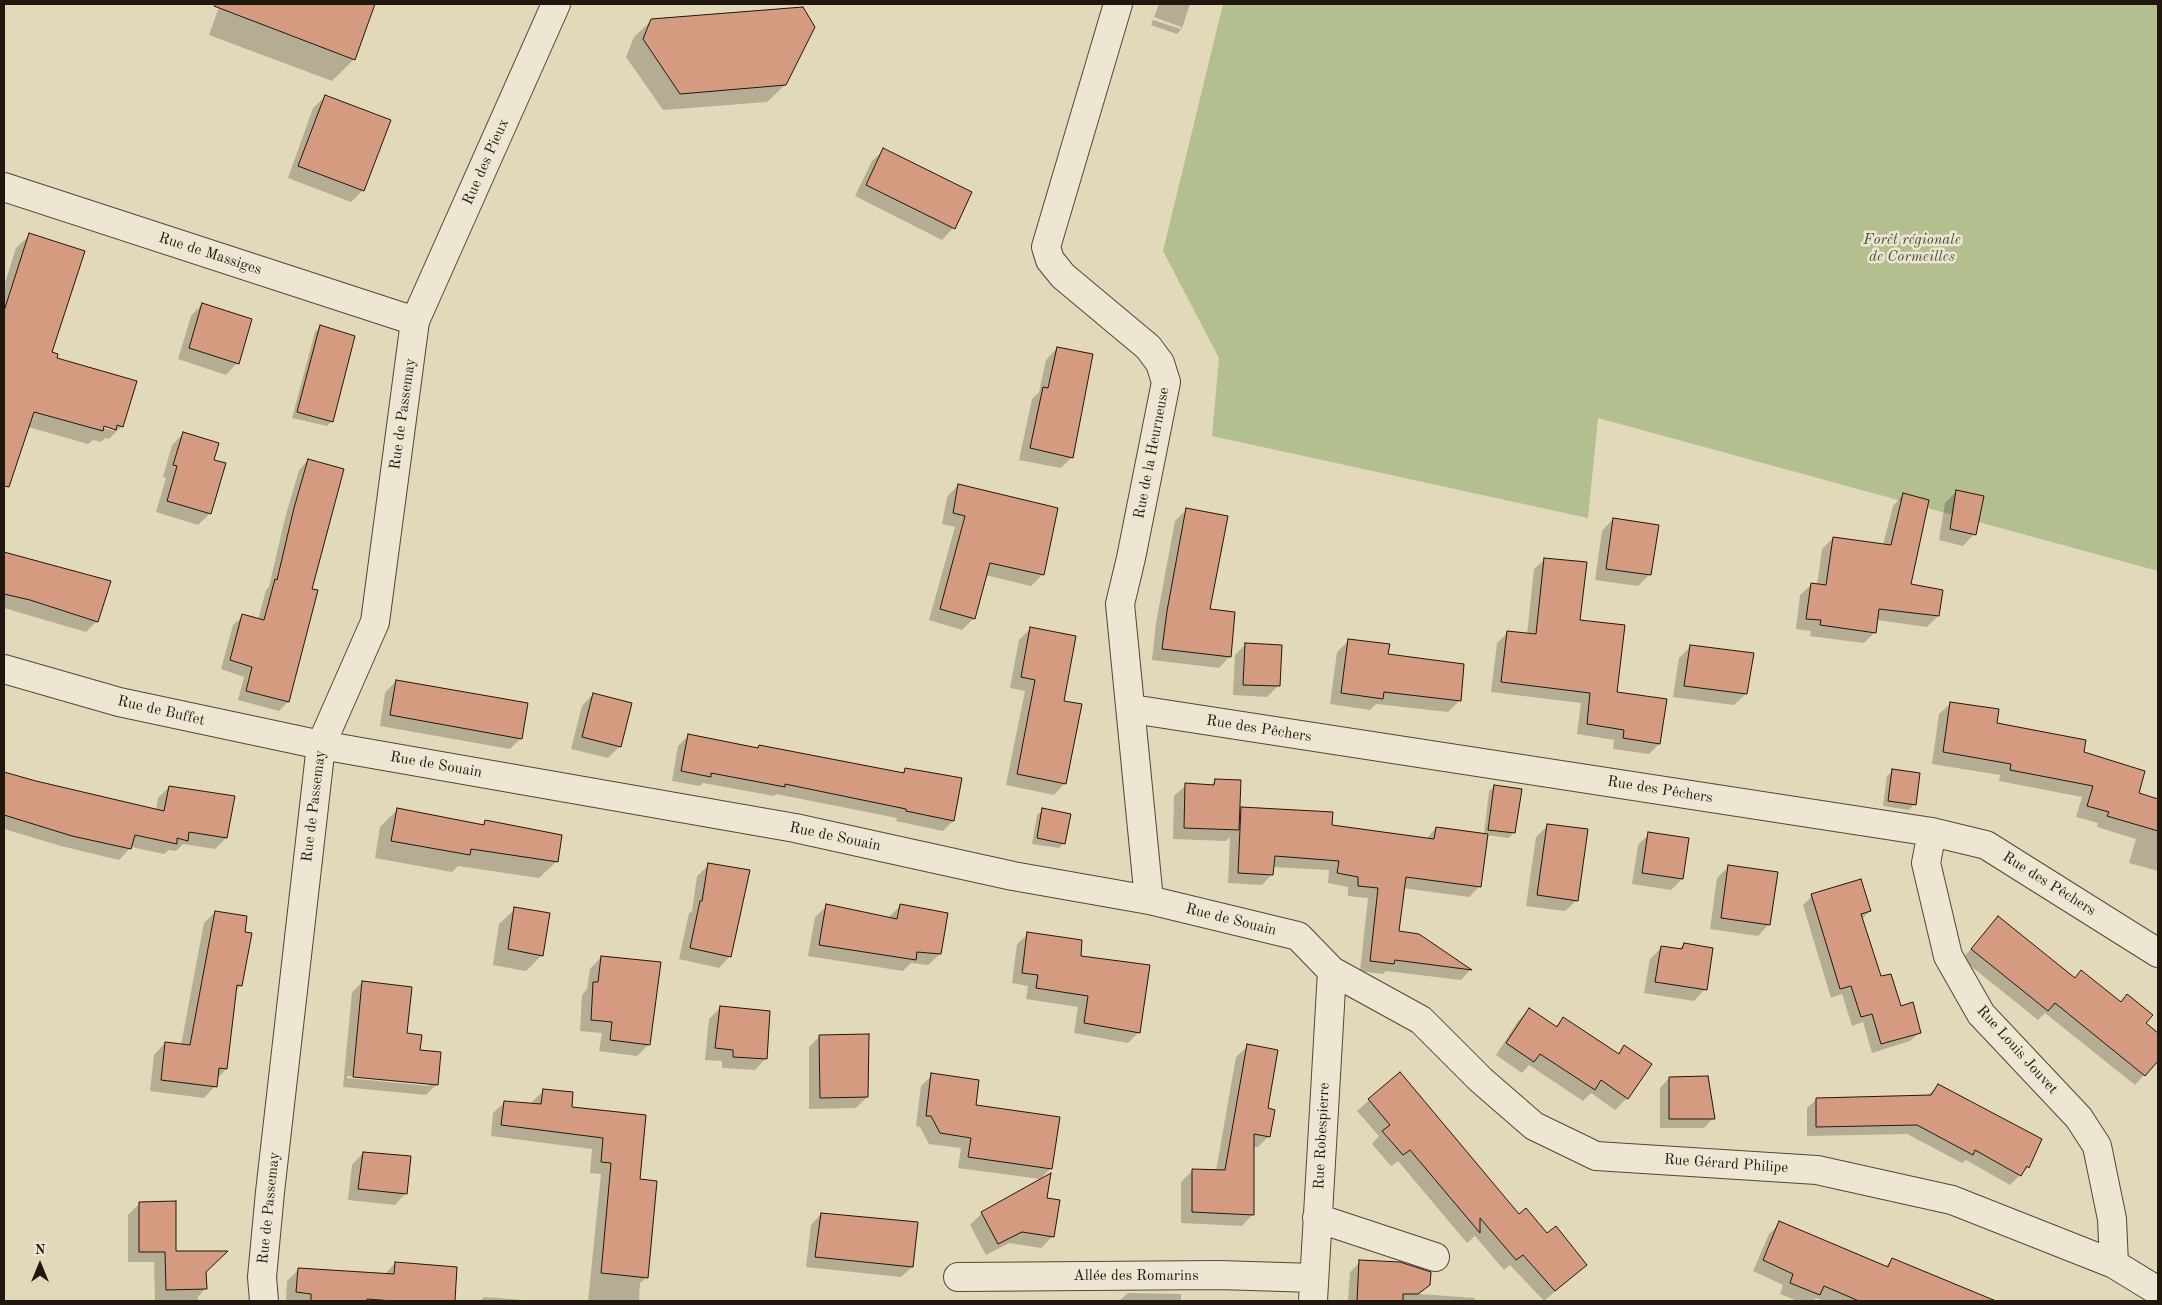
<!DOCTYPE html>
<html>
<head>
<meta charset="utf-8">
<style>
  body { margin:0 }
  #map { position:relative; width:2162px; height:1305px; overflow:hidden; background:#e1d9b9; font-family:"Old Standard TT",serif }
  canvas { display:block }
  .frame { position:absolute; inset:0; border:5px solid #20170e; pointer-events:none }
  .north { position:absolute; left:15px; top:1240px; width:50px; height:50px; -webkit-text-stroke:4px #ece6d2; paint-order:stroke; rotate:0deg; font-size:14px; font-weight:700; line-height:20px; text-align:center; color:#20170e }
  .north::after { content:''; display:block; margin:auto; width:18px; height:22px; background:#20170e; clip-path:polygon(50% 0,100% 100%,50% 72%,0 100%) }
</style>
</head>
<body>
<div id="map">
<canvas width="2162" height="1305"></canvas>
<div class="frame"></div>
<div class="north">N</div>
</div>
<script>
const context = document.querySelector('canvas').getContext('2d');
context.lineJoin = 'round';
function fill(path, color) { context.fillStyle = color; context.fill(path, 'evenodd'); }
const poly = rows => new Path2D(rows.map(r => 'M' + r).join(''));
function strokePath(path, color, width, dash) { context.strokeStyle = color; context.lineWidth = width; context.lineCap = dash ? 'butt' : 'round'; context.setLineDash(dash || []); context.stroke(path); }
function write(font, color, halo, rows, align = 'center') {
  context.font = font + ' "Old Standard TT",serif'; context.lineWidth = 5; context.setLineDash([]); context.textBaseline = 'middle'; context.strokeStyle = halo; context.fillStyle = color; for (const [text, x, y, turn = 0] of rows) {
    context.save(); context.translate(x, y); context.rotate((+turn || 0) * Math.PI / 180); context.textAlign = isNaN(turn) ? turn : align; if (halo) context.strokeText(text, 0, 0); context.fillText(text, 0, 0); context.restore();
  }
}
fill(poly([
  [1223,4,2158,4,2158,571,1598,418,1588,518,1212,436,1219,358,1163,251]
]), '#b3bf8f');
fill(poly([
  [220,4,374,4,354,59,332,81,209,35],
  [1159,4,1190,4,1182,28,1177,34,1151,25,1153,20,1181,29,1181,27,1154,17],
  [652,20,785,85,767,102,663,110,626,57,634,37],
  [325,97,363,190,351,202,288,178,313,108],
  [884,150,953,228,942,240,855,196,872,161],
  [30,235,50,353,122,426,109,439,105,438,101,442,93,440,88,444,28,427,7,463,4,462,4,286,16,248],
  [98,423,114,428,114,431,98,426],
  [202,304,237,363,226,375,178,359,191,316],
  [320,327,332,421,327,426,292,418,315,332],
  [1057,348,1072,457,1061,468,1019,460,1032,399,1039,392,1046,360],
  [184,433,213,461,210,513,198,525,156,512,166,478,163,477,172,445],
  [308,460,310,589,288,702,279,711,238,700,244,677,221,669,233,625,243,616,258,620,266,590,269,587,285,518,299,470],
  [958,485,1043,574,1031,586,985,575,974,618,962,630,929,620,955,527,942,524,947,497],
  [1957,491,1974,534,1963,546,1939,540,1945,503],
  [1903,495,1909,585,1941,591,1938,616,1927,627,1877,620,1875,632,1864,643,1810,636,1811,631,1796,629,1800,595,1811,585,1817,585,1822,549,1833,538,1883,545,1893,506],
  [1187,509,1208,611,1230,656,1219,668,1152,660,1156,623,1175,521],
  [1613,519,1650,574,1638,586,1595,580,1602,531],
  [4,553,109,582,97,621,86,632,4,608],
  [1545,559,1616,693,1659,744,1649,754,1613,749,1614,740,1577,734,1581,703,1491,692,1497,643,1508,632,1527,635,1534,569],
  [1031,628,1062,702,1065,783,1054,795,1006,785,1025,691,1010,688,1019,640],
  [1348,641,1387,656,1459,701,1448,712,1376,704,1370,710,1330,704,1337,652],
  [1246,644,1278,686,1267,697,1233,695,1235,655],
  [1691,646,1746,694,1734,705,1673,697,1679,658],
  [396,681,521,738,510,749,380,726,385,693],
  [593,694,620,746,608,758,571,749,582,706],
  [1951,703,1996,724,2082,753,2137,794,2158,800,2158,871,2129,863,2136,839,2097,827,2098,823,2076,817,2082,797,1999,781,2000,775,1932,764,1939,714],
  [688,736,756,749,759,746,901,774,905,769,960,779,953,821,943,831,896,821,897,818,776,794,774,796,703,783,700,786,672,781,678,746],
  [1893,771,1914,804,1909,810,1883,806,1887,776],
  [4,773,35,782,156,810,158,798,169,787,226,838,215,849,183,844,176,851,169,850,164,854,131,847,119,860,61,846,4,829],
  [1215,781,1238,811,1241,808,1330,826,1426,839,1436,828,1484,834,1489,791,1495,786,1514,832,1509,838,1486,835,1479,887,1469,897,1403,888,1398,932,1419,935,1470,970,1461,980,1386,971,1383,974,1360,971,1368,898,1348,896,1348,887,1328,883,1329,870,1273,867,1272,874,1262,885,1228,883,1230,837,1226,841,1173,839,1174,796,1186,785,1210,786],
  [397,810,481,826,485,822,557,861,539,878,458,866,452,872,375,858,380,827],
  [1043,810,1064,843,1059,848,1032,844,1037,815],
  [1548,825,1577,900,1565,911,1526,906,1536,837],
  [1649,834,1682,879,1671,890,1632,884,1638,845],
  [709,865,730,956,719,968,679,959,689,913,692,911,697,876],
  [1729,866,1769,924,1758,936,1710,929,1717,878],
  [1812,896,1870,911,1862,919,1880,978,1920,1032,1910,1041,1872,1053,1863,1022,1852,1026,1842,994,1831,998,1803,905],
  [827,906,888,918,900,906,940,954,928,965,911,963,903,971,808,956,815,917],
  [515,909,542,955,526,971,493,965,499,924],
  [215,912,241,985,235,991,226,1069,217,1079,215,1086,204,1098,150,1091,154,1055,165,1043,181,1045,204,923],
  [1998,918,2074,979,2081,972,2120,1003,2127,996,2144,1024,2158,1035,2158,1059,2135,1085,2045,1013,2038,1020,1962,959],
  [1028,934,1079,957,1139,1032,1128,1043,1074,1033,1078,1007,1026,999,1028,986,1012,983,1017,944],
  [1684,944,1705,989,1694,1001,1644,993,1650,959,1661,948,1678,950],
  [601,957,649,1044,637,1056,599,1051,602,1033,580,1031,582,995,587,989,590,969],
  [363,982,419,1051,436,1085,426,1095,343,1087,352,992],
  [347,1076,429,1083,429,1086,347,1078],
  [720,1008,766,1058,755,1070,722,1068,722,1061,705,1060,709,1019],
  [1529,1010,1555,1027,1563,1019,1617,1054,1625,1047,1650,1064,1627,1098,1615,1110,1591,1093,1583,1101,1529,1065,1522,1073,1496,1055,1518,1021],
  [820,1036,867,1097,856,1108,809,1109,809,1047],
  [1248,1046,1266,1109,1269,1136,1258,1147,1253,1147,1253,1214,1242,1226,1181,1223,1181,1182,1193,1170,1216,1171,1236,1057],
  [1399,1074,1519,1215,1586,1265,1544,1301,1510,1265,1504,1270,1475,1236,1467,1243,1398,1161,1391,1166,1372,1144,1379,1136,1357,1111],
  [932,1075,974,1106,1051,1168,1040,1179,958,1168,961,1148,929,1144,920,1127,916,1126,921,1086],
  [1669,1078,1713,1118,1704,1128,1660,1128,1660,1088],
  [1938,1086,2028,1167,2010,1185,1966,1160,1962,1163,1907,1134,1807,1136,1807,1108,1817,1099,1927,1096],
  [544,1090,570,1109,645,1116,638,1180,647,1277,640,1283,639,1301,588,1301,601,1174,590,1173,592,1149,491,1136,493,1113,505,1102,532,1105,532,1102],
  [363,1153,406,1193,395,1205,348,1200,352,1165],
  [1046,1199,1053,1236,1041,1248,1009,1243,986,1255,970,1225,982,1213],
  [140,1203,174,1252,205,1272,205,1289,198,1297,198,1301,155,1301,154,1262,128,1262,128,1215],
  [821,1214,912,1267,901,1277,806,1267,811,1225],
  [1780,1223,1885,1267,1892,1259,1951,1283,1943,1301,1823,1301,1816,1298,1813,1301,1798,1301,1780,1294,1783,1285,1753,1271,1769,1234],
  [1360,1262,1429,1285,1419,1294,1475,1298,1475,1301,1348,1301,1350,1272],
  [395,1263,456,1268,453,1301,286,1301,287,1281,299,1269,384,1275],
  [1128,1293,1181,1294,1181,1301,1119,1301],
  [484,1297,524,1300,524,1301,480,1301]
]), '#0003');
const building = poly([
  [215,4,375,4,355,60,214,6,215,4],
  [803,7,815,27,786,85,680,94,643,39,651,19,803,7],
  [325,95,391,120,364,191,298,166,325,95],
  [883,148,972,192,955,229,866,185,883,148],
  [29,233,85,251,52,352,58,354,57,358,137,381,123,427,117,425,116,430,104,426,103,431,34,412,9,487,4,486,4,311,29,233],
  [202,303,252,319,239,364,189,348,202,303],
  [320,325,355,336,333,422,297,412,320,325],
  [1057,347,1093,354,1073,458,1030,448,1043,387,1048,388,1057,347],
  [183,432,219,443,214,460,226,463,211,514,167,501,177,466,173,465,183,432],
  [308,459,344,469,312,589,318,590,289,702,246,691,252,667,230,660,242,614,264,620,275,579,277,580,294,508,308,459],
  [958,484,1058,508,1044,575,990,563,975,619,940,609,965,516,953,513,958,484],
  [1956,490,1984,496,1976,535,1950,529,1956,490],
  [1903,493,1929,500,1911,584,1943,590,1939,616,1879,609,1876,633,1820,625,1821,620,1806,619,1811,583,1826,585,1833,537,1891,545,1903,493],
  [1186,508,1228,516,1210,609,1235,612,1231,657,1162,649,1167,611,1186,508],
  [1613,518,1659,525,1651,575,1606,569,1613,518],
  [4,552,111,581,98,622,30,600,4,594,4,552],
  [1544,558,1587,562,1580,620,1625,625,1617,692,1667,699,1660,744,1623,738,1624,730,1587,724,1590,693,1501,682,1507,631,1536,634,1544,558],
  [1030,627,1076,636,1064,701,1082,704,1066,784,1017,774,1035,680,1021,677,1030,627],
  [1348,639,1390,644,1388,654,1464,664,1461,701,1384,692,1383,699,1341,693,1348,639],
  [1245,643,1282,645,1280,686,1243,685,1245,643],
  [1690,645,1754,653,1747,694,1684,686,1690,645],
  [396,680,528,703,522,739,390,715,396,680],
  [593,693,632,703,621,747,582,737,593,693],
  [1950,702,1999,709,1997,723,2086,740,2084,752,2145,771,2139,793,2158,799,2158,831,2107,816,2109,812,2087,806,2093,786,2010,770,2011,764,1943,752,1950,702],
  [688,734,758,748,759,745,904,773,905,768,962,778,954,821,906,811,906,809,785,784,785,787,711,773,711,777,681,771,688,734],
  [1892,769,1920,773,1916,805,1888,801,1892,769],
  [4,772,36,781,164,811,169,786,235,796,227,838,189,832,188,841,177,838,177,844,135,835,131,849,72,836,4,815,4,772],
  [1215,779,1241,780,1239,830,1184,828,1185,783,1214,785,1215,779],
  [1494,785,1522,789,1515,833,1488,830,1494,785],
  [1241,807,1333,812,1332,825,1434,839,1436,827,1488,834,1481,887,1406,877,1399,931,1419,934,1472,970,1395,960,1394,964,1370,961,1378,888,1358,886,1358,877,1337,873,1339,861,1275,856,1273,875,1238,873,1241,807],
  [397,808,484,825,485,820,562,835,558,862,471,849,470,855,391,841,397,808],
  [1042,808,1071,814,1065,844,1037,838,1042,808],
  [1547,824,1588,829,1578,901,1537,895,1547,824],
  [1648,832,1689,838,1683,879,1642,873,1648,832],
  [708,863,750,870,731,957,690,948,700,901,702,901,708,863],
  [1728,865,1778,872,1770,925,1721,918,1728,865],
  [1861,879,1871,911,1861,914,1881,976,1891,974,1901,1006,1913,1002,1921,1033,1881,1044,1872,1014,1861,1017,1851,986,1840,989,1811,894,1861,879],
  [826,904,897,919,900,904,948,913,941,954,917,952,916,960,819,945,826,904],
  [514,907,550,913,543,956,508,949,514,907],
  [215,911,247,916,245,932,252,933,242,986,237,985,227,1069,219,1068,217,1087,161,1080,165,1042,190,1045,215,911],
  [1998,916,2075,978,2081,970,2121,1002,2127,994,2153,1015,2146,1023,2158,1033,2158,1061,2145,1076,2055,1003,2048,1011,1971,949,1998,916],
  [1027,932,1082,940,1081,956,1150,965,1140,1033,1084,1023,1088,996,1036,988,1038,975,1022,973,1027,932],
  [1684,943,1713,948,1707,990,1655,982,1661,946,1682,949,1684,943],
  [601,956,661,962,650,1045,610,1040,612,1022,591,1020,593,982,598,982,601,956],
  [362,981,412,987,407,1033,422,1035,420,1050,441,1052,438,1085,353,1077,362,981],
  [720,1006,770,1011,767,1059,733,1057,733,1050,715,1048,720,1006],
  [1529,1008,1557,1027,1563,1017,1619,1054,1624,1045,1652,1064,1628,1099,1601,1080,1595,1090,1540,1054,1534,1062,1506,1043,1529,1008],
  [869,1034,868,1097,820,1098,819,1035,869,1034],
  [1247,1044,1278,1050,1268,1108,1275,1110,1270,1137,1254,1134,1254,1215,1192,1212,1192,1169,1225,1170,1247,1044],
  [1400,1072,1519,1214,1526,1208,1547,1233,1556,1226,1587,1265,1555,1291,1523,1255,1516,1260,1480,1218,1480,1233,1410,1150,1403,1155,1382,1131,1390,1125,1368,1099,1400,1072],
  [931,1073,979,1080,976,1105,1060,1117,1052,1169,968,1157,971,1138,940,1133,931,1116,926,1116,931,1073],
  [1708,1076,1715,1119,1669,1119,1669,1077,1708,1076],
  [1938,1084,2042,1139,2029,1168,2027,1166,2021,1176,1975,1150,1973,1155,1917,1125,1816,1127,1816,1098,1931,1095,1938,1084],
  [543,1089,573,1092,572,1107,646,1115,640,1179,657,1181,648,1278,601,1273,611,1163,601,1162,603,1138,501,1125,504,1101,541,1104,543,1089],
  [363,1152,411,1156,407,1194,358,1189,363,1152],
  [1051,1173,1047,1198,1060,1200,1054,1237,1022,1232,998,1244,981,1212,1051,1173],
  [176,1201,176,1251,228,1251,206,1272,207,1289,166,1290,165,1252,139,1252,139,1202,176,1201],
  [821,1213,918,1222,913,1267,815,1257,821,1213],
  [1779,1221,1888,1267,1892,1258,1996,1301,1859,1301,1824,1286,1820,1295,1790,1283,1793,1274,1763,1260,1779,1221],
  [1359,1260,1400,1262,1431,1272,1430,1285,1418,1294,1403,1294,1403,1301,1357,1301,1359,1260],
  [395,1262,457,1267,455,1301,393,1301,367,1299,367,1301,311,1301,311,1294,296,1292,298,1268,394,1274,395,1262]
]);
fill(building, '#d59b80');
strokePath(building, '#20170e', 1);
const minor = poly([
  [1118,4,1046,247,1050,260,1063,276,1148,347,1160,363,1166,382,1131,558,1120,604,1149,900],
  [4,187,415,321],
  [4,669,119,702,321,745,795,828,1013,876,1149,900,1298,936,1332,971,1421,1020,1481,1080,1534,1126,1596,1156,1817,1170,1952,1200,2114,1264,2158,1291],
  [1132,709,1932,832,1986,845,2158,953],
  [1932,832,1926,863,1948,956,1981,1014,2079,1118,2097,1146,2112,1219,2114,1264],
  [1317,1218,1435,1257],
  [958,1277,1219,1275,1314,1278],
  [264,1301,262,1277,270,1192,321,745,375,622,415,321,556,4],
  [1313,1301,1332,971]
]);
strokePath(minor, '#504839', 30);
strokePath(minor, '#ece6d2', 28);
write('15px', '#20170e', '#ece6d2', [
  ["Rue des Pieux",486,162,-66],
  ["Rue de Massiges",210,254,18],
  ["Rue de Passemay",403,414,-82],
  ["Rue de la Heurneuse",1152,453,-79],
  ["Rue de Buffet",161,711,13],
  ["Rue des Pêchers",1259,729,9],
  ["Rue de Souain",436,765,10],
  ["Rue des Pêchers",1660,790,9],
  ["Rue de Passemay",314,806,-83],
  ["Rue de Souain",835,837,12],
  ["Rue des Pêchers",2049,884,32],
  ["Rue de Souain",1231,920,14],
  ["Rue Louis Jouvet",2017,1050,48],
  ["Rue Robespierre",1322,1136,-87],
  ["Rue Gérard Philipe",1726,1164,4],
  ["Rue de Passemay",269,1208,-84],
  ["Allée des Romarins",1136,1276]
]);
write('italic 15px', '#4c4935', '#ece6d2', [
  ["Forêt régionale",1912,240],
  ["de Cormeilles",1912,257]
]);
</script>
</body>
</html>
